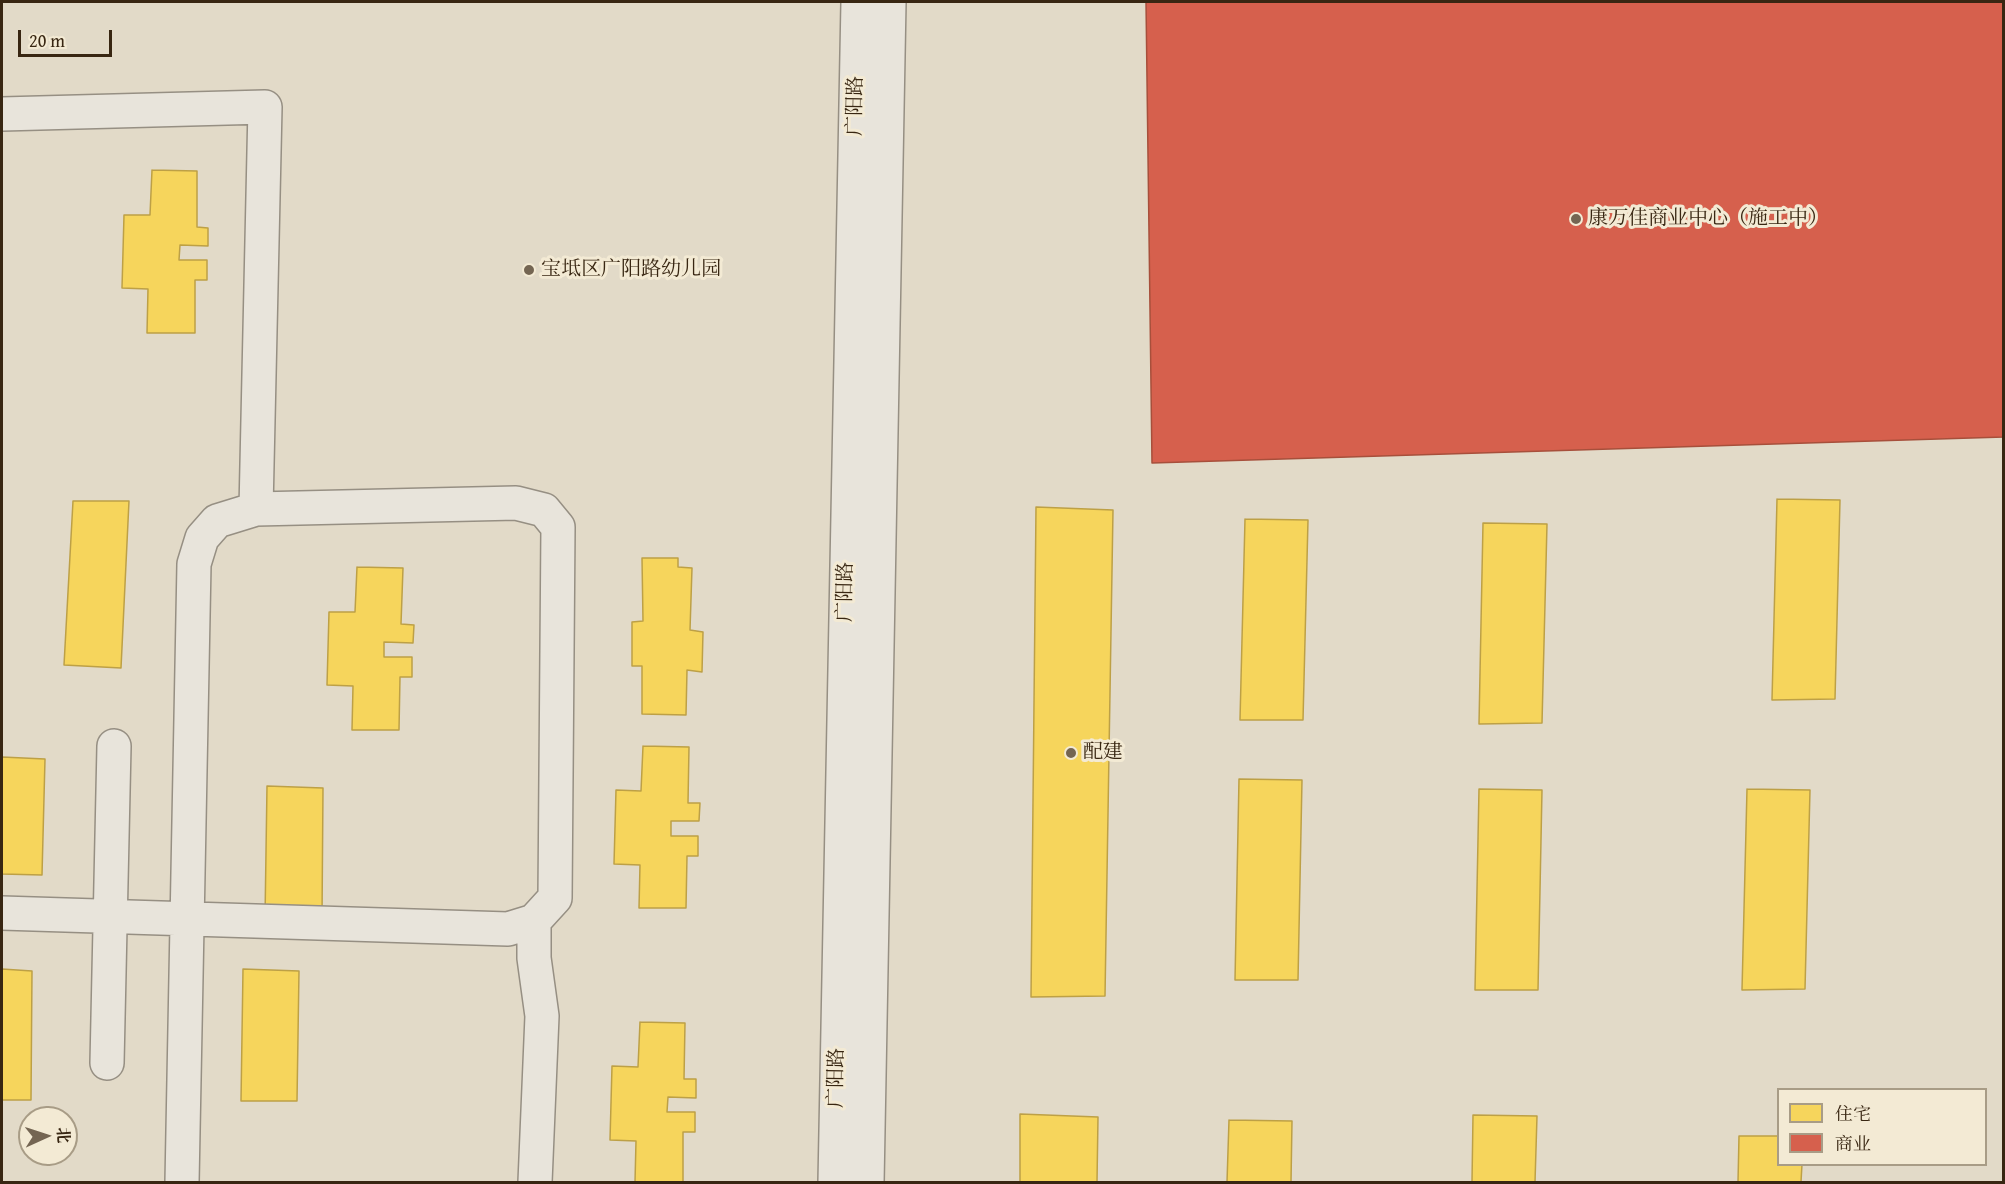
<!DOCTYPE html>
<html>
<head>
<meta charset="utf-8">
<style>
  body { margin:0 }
  #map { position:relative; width:2005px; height:1184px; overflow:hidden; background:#e2dac8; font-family:"Gentium Book Plus","Noto Serif SC",serif }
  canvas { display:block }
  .frame { position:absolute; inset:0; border:3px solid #382612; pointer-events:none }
  .legend { position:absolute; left:1777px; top:1088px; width:210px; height:78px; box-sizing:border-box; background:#f3ead4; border:2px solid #a89c86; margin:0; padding:8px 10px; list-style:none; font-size:18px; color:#382612 }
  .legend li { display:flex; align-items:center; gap:12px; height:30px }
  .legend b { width:30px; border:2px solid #a89c86 }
  .north { position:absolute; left:18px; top:1106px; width:60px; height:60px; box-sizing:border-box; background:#f3ead4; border:2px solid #a89c86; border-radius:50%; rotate:87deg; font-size:16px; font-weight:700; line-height:24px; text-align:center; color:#382612 }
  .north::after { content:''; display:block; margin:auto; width:21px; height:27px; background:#746552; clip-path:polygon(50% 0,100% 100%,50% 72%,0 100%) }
  .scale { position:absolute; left:18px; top:30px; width:94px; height:27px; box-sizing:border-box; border:3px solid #382612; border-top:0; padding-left:8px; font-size:18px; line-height:21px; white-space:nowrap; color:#382612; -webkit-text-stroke:4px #f3ead4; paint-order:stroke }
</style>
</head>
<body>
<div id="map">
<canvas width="2005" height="1184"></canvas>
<div class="frame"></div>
<ul class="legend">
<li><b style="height:16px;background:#f6d55c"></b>住宅</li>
<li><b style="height:16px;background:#d6604d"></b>商业</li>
</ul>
<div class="north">北</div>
<div class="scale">20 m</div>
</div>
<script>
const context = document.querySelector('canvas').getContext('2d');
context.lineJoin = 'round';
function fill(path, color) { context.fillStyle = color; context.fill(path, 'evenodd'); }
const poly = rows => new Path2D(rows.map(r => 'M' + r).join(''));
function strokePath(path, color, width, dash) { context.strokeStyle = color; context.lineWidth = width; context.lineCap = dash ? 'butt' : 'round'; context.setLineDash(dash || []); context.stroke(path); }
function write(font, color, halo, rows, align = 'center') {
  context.font = font + ' "Gentium Book Plus","Noto Serif SC",serif'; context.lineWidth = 6; context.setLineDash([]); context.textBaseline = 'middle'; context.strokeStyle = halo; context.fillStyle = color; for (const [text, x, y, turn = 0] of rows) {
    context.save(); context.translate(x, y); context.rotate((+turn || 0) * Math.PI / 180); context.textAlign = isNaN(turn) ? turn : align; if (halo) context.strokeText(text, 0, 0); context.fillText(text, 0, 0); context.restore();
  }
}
const homes = poly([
  [152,170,197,171,197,227,208,228,208,246,180,245,179,260,207,260,207,280,195,280,195,333,147,333,148,289,122,288,124,215,150,215,152,170],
  [1777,499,1840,500,1835,699,1772,700,1777,499],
  [73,501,129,501,121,668,64,665,73,501],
  [1036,507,1113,510,1105,996,1031,997,1036,507],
  [1245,519,1308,520,1303,720,1240,720,1245,519],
  [1483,523,1547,524,1542,723,1479,724,1483,523],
  [642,558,678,558,678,567,692,568,690,630,703,632,702,672,687,670,686,715,642,714,642,666,632,666,632,622,643,621,642,558],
  [357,567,403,568,401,624,414,625,413,643,384,642,384,657,412,657,412,677,400,677,399,730,352,730,353,686,327,685,329,612,355,612,357,567],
  [643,746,689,747,688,803,700,803,699,821,671,821,671,836,698,836,698,856,687,856,686,908,639,908,640,865,614,864,616,790,641,791,643,746],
  [2,757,45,759,42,875,2,874,2,757],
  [1239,779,1302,780,1298,980,1235,980,1239,779],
  [267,786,323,788,322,918,265,918,267,786],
  [1479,789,1542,790,1538,990,1475,990,1479,789],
  [1747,789,1810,790,1805,989,1742,990,1747,789],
  [2,969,32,971,31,1100,2,1100,2,969],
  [243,969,299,971,297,1101,241,1101,243,969],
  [640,1022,685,1023,684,1079,696,1079,696,1098,668,1097,667,1112,695,1112,695,1132,683,1132,683,1182,635,1182,636,1141,610,1140,612,1066,638,1067,640,1022],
  [1020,1114,1098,1117,1097,1182,1020,1182,1020,1114],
  [1473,1115,1537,1116,1535,1182,1472,1182,1473,1115],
  [1229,1120,1292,1121,1291,1182,1227,1182,1229,1120],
  [1739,1136,1778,1136,1778,1164,1802,1164,1801,1182,1738,1182,1739,1136]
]);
fill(homes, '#f6d55c');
strokePath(homes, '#bda046', 1.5);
const shops = poly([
  [1146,2,2004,2,2004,437,1152,463,1146,2]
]);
fill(shops, '#d6604d');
strokePath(shops, '#a74f3b', 1.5);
const minor = poly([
  [2,114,265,107,256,509],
  [2,913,508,929,534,921],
  [107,1063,114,746],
  [182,1182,194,564,202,538,217,521,256,509,516,503,544,510,558,527,555,898,534,921,534,958,542,1016,535,1182]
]);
const tertiary = poly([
  [835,1182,858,2],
  [867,1182,889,2]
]);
strokePath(minor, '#968f83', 36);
strokePath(tertiary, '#968f83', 36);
strokePath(minor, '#e8e4db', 33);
strokePath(tertiary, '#e8e4db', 33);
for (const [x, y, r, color] of [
  [1576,219,6,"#746552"],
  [529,270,6,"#746552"],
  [1071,753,6,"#746552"]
]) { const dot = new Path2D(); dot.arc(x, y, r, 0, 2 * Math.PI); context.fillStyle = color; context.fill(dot); strokePath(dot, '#f3ead4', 2); }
write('20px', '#382612', '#f3ead4', [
  ["广阳路",856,106,-89],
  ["广阳路",846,592,-89],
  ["广阳路",837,1078,-89]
]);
write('20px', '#382612', '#f3ead4', [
  ["康万佳商业中心（施工中）",1588,219],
  ["宝坻区广阳路幼儿园",541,270],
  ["配建",1083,753]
], 'left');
</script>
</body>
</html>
